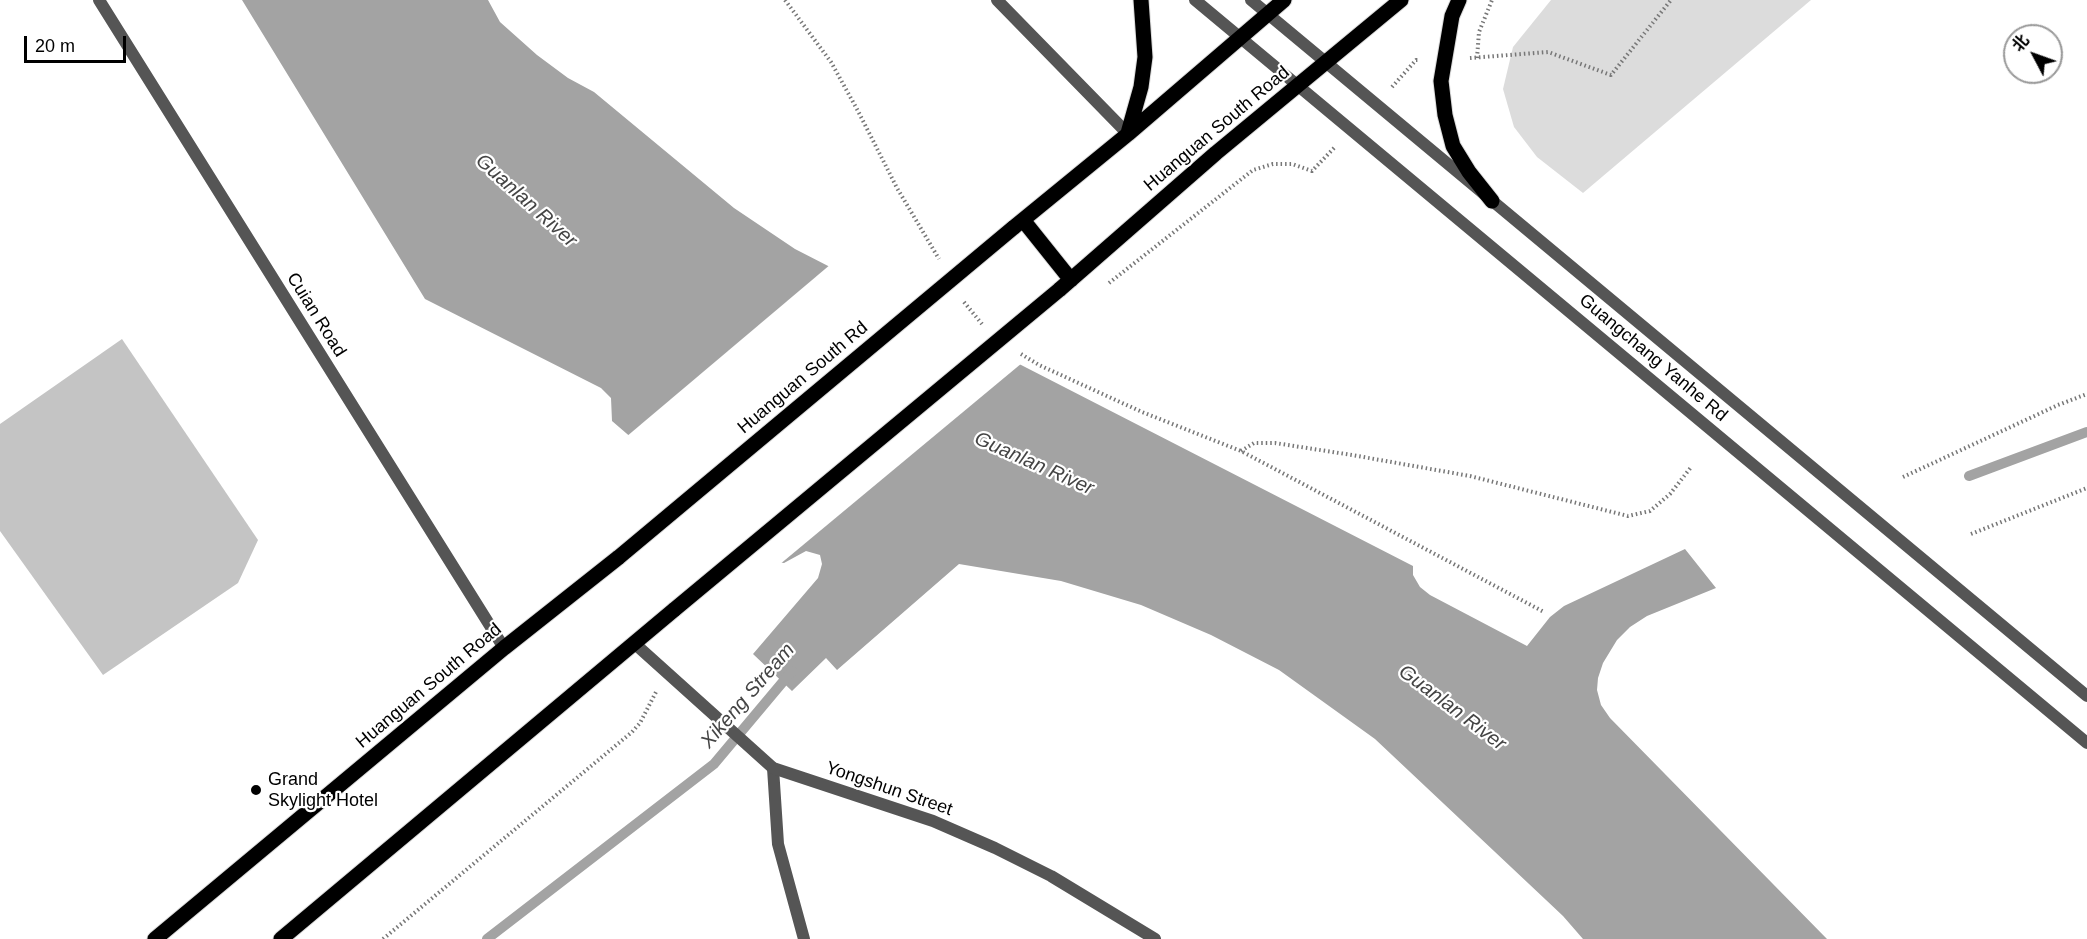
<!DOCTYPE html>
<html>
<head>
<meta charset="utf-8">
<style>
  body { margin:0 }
  #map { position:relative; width:2087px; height:939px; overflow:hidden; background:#fff; font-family:Arial,"Noto Sans SC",sans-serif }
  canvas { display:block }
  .north { position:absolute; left:2003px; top:24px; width:60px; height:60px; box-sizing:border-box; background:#fff; border:2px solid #999; border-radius:50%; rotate:311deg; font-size:16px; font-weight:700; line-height:24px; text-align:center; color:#000 }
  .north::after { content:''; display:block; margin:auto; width:21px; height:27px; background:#000; clip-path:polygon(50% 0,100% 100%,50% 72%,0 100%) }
  .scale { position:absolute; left:24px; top:36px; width:102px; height:27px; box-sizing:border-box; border:3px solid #000; border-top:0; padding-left:8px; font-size:18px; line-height:21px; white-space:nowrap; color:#000; -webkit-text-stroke:4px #fff; paint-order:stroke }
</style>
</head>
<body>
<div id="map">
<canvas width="2087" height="939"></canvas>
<div class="north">北</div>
<div class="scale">20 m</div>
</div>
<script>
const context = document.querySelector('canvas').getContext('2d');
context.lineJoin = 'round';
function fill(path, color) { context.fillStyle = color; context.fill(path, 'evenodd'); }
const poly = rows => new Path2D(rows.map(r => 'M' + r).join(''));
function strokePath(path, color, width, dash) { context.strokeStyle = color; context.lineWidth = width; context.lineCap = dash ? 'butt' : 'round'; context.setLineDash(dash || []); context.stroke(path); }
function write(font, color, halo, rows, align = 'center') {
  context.font = font + ' Arial,sans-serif'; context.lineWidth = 4.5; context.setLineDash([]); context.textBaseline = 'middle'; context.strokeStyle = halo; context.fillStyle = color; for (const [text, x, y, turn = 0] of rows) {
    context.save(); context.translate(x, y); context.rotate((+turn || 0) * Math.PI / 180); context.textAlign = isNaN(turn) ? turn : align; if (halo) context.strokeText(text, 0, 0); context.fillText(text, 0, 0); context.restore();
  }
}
fill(poly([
  [1551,0,1811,0,1583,193,1537,157,1514,127,1503,89,1513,47]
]), '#dcdcdc');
fill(poly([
  [242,0,488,0,500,22,537,55,568,78,594,92,734,208,795,249,1413,566,1413,575,1420,587,1430,595,1527,646,1550,617,1564,606,1685,549,1716,588,1647,616,1630,627,1617,640,1603,663,1598,678,1597,690,1601,705,1610,718,1827,939,1583,939,1563,916,1375,739,1279,670,1211,635,1141,605,1061,581,959,564,837,670,826,658,792,691,753,654,818,578,822,564,820,555,806,551,784,563,776,562,612,421,611,398,601,388,425,299]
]), '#a3a3a3');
fill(poly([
  [831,264,1022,363,779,565,774,564,763,555,626,437]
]), '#fff');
strokePath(poly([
  [1969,476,2087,432],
  [487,939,714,764,792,671]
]), '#a3a3a3', 10);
fill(poly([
  [122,339,258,540,238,583,103,675,0,531,0,424]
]), '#c4c4c4');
const primary = poly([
  [1459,0,1452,16,1441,81,1445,115,1453,146,1469,172,1492,201],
  [1128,133,1141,87,1145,57,1141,0],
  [1023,220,1071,280],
  [1013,228,1128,134,1284,0],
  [1059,290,1216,153,1401,0],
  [155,939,504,648,619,557],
  [281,939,675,609]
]);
strokePath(primary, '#dbdbdb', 17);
strokePath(poly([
  [785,0,831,62,858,111,897,188,939,259],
  [1470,58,1548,52,1611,75,1671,0],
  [1477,58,1479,32,1492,0],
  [1392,87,1416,60,1420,60],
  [1109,283,1253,170,1273,164,1292,164,1312,171,1335,147],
  [964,302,982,324],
  [1021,354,1039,365,1142,412,1241,451,1544,612],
  [1241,451,1254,443,1275,443,1352,455,1470,476,1628,516,1650,511,1670,494,1692,466],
  [1903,477,2058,405,2087,394],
  [1971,534,2087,488],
  [383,939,632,732,640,723,656,692]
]), '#777', 4, [1.5, 3]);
strokePath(poly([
  [997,0,1128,134]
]), '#555', 12);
strokePath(poly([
  [99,0,504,648],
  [773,768,778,844,804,939]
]), '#555', 12);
strokePath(poly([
  [1195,0,2087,743],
  [1251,0,2087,696],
  [634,643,773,768,933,821,995,848,1051,876,1155,939]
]), '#555', 12);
strokePath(primary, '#000', 15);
const primaryBridge = poly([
  [619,557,1013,228],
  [675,609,1059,290]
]);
strokePath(primaryBridge, '#dbdbdb', 17, []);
strokePath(primaryBridge, '#000', 15);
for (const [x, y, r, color] of [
  [256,790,6,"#000"]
]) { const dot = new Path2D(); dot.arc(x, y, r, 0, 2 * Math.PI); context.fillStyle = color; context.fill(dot); strokePath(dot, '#fff', 2); }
write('18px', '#000', '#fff', [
  ["Huanguan South Road",1217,129,-40],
  ["Cuian Road",316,315,58],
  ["Guangchang Yanhe Rd",1653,358,40],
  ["Huanguan South Rd",803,378,-40],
  ["Huanguan South Road",429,686,-40],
  ["Yongshun Street",889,789,19]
]);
write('18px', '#000', '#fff', [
  ["Grand",268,780],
  ["Skylight Hotel",268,801]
], 'left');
write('italic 20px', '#444', '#fff', [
  ["Guanlan River",526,201,42],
  ["Guanlan River",1034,464,24],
  ["Xikeng Stream",748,696,-49],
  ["Guanlan River",1452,708,37]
]);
</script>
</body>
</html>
